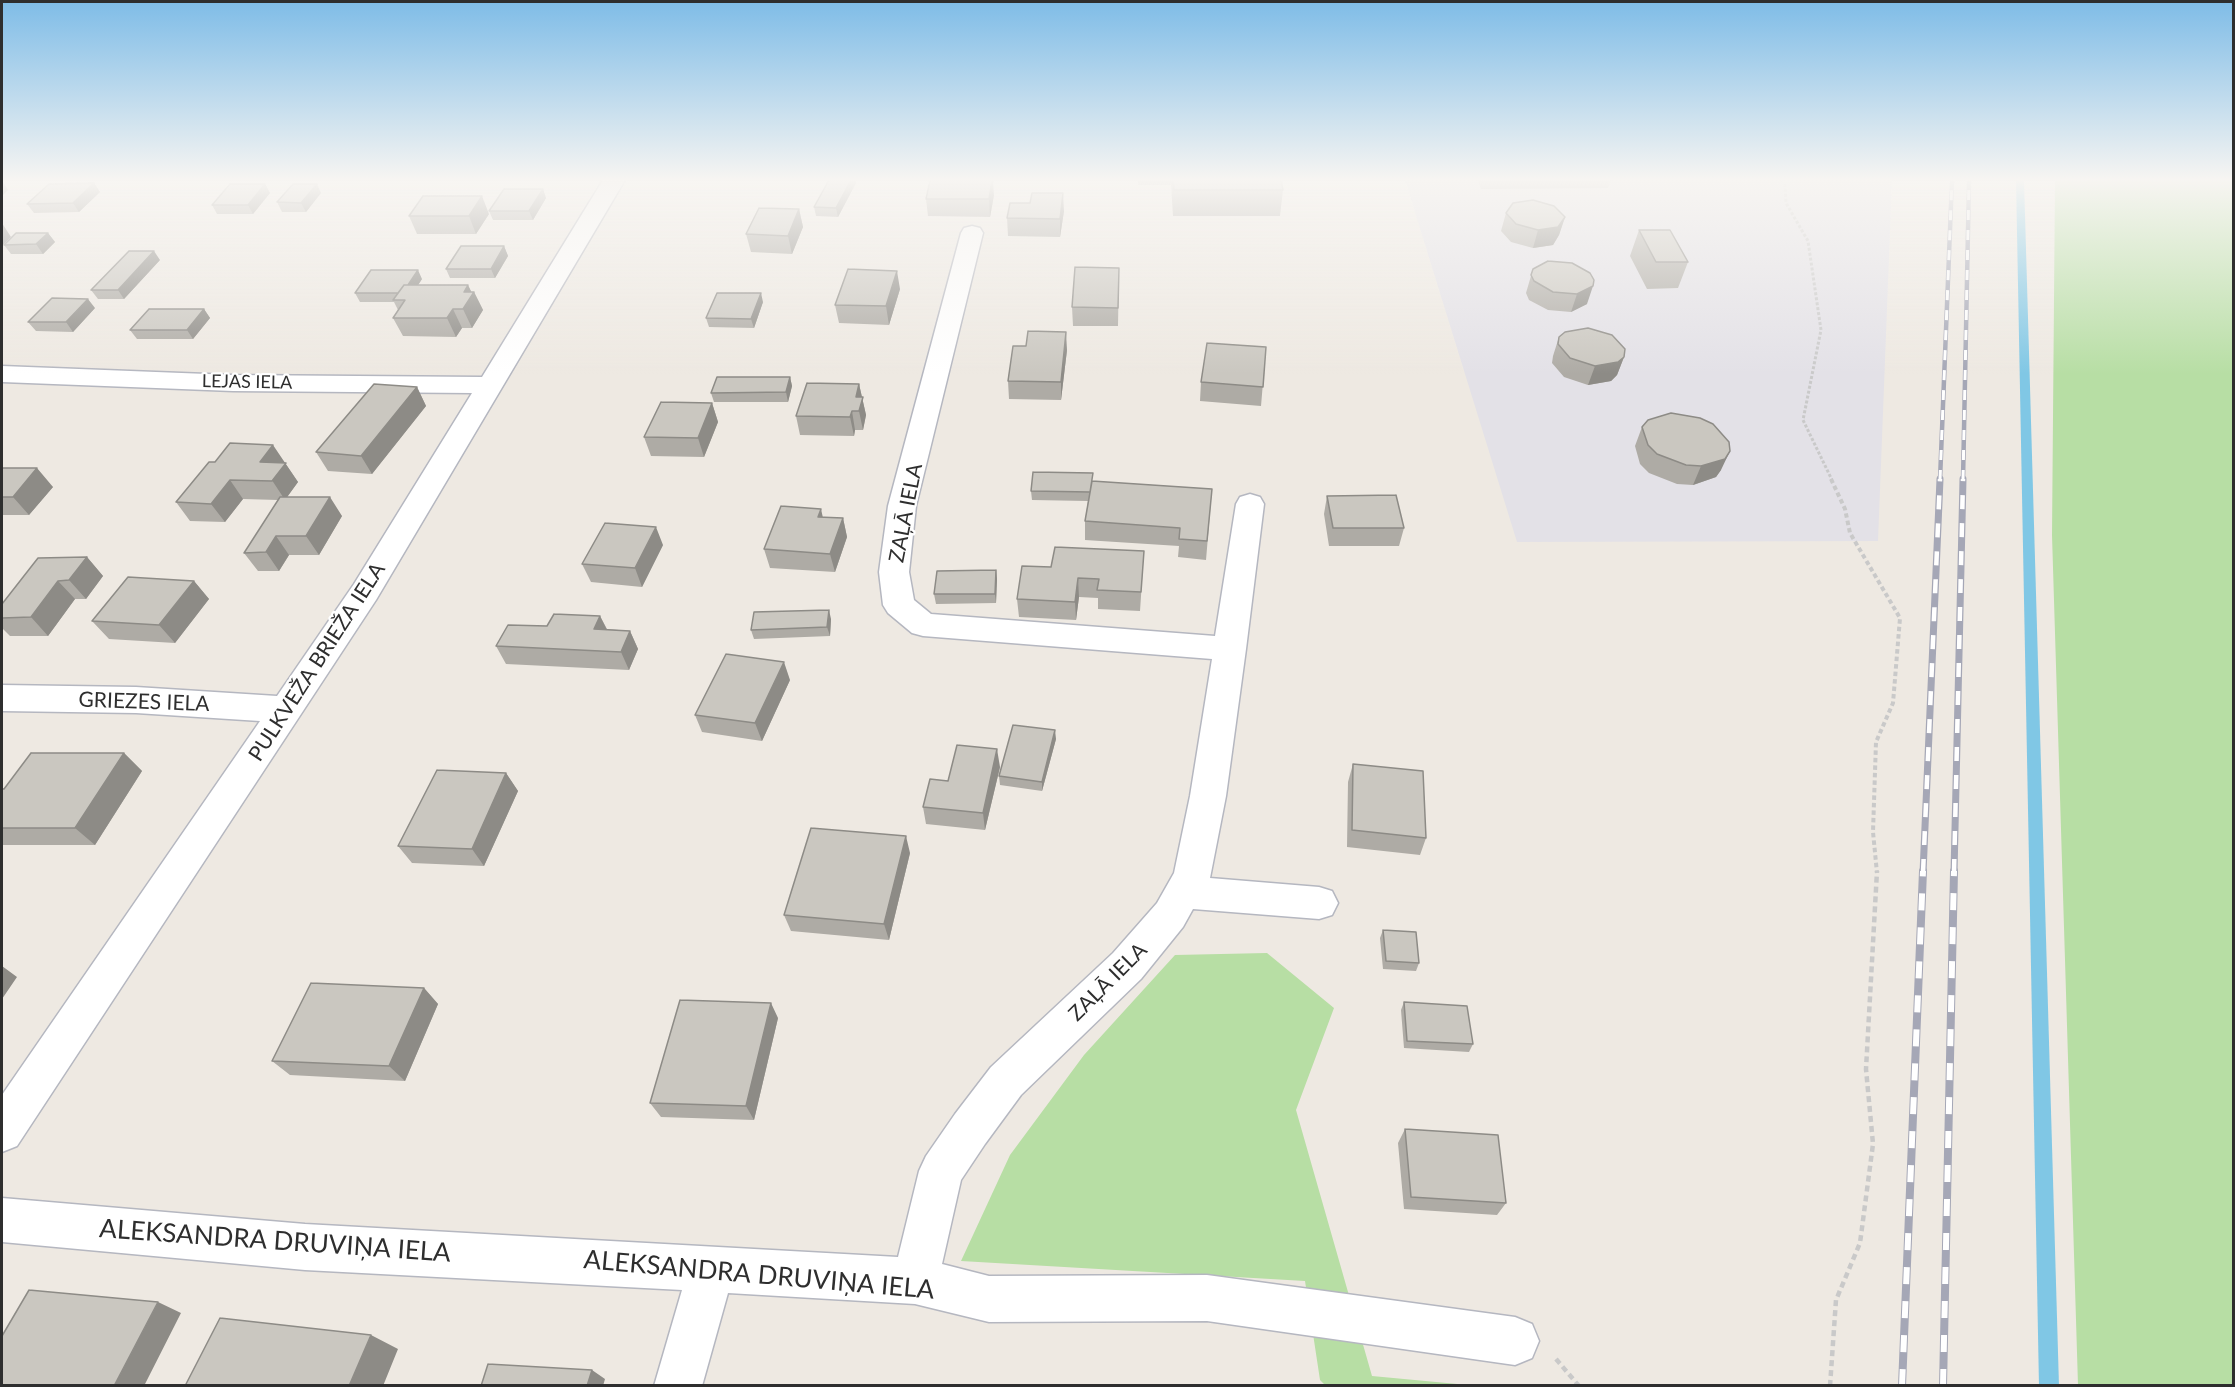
<!DOCTYPE html>
<html>
<head>
<meta charset="utf-8">
<style>
  body { margin:0 }
  #map { position:relative; width:2235px; height:1387px; overflow:hidden; background:#eee9e2; font-family:Lato,sans-serif }
  canvas { display:block }
  .frame { position:absolute; inset:0; border:3px solid #2e2e2e; pointer-events:none }
</style>
</head>
<body>
<div id="map">
<canvas width="2235" height="1387"></canvas>
<div class="frame"></div>
</div>
<script>
const context = document.querySelector('canvas').getContext('2d');
context.lineJoin = 'round';
function fill(path, color) { context.fillStyle = color; context.fill(path, 'evenodd'); }
const poly = rows => new Path2D(rows.map(r => 'M' + r).join(''));
function strokePath(path, color, width, dash) { context.strokeStyle = color; context.lineWidth = width; context.lineCap = dash ? 'butt' : 'round'; context.setLineDash(dash || []); context.stroke(path); }
function write(font, color, halo, rows, align = 'center') {
  context.font = font + ' Lato,sans-serif'; context.lineWidth = 4.5; context.setLineDash([]); context.textBaseline = 'middle'; context.strokeStyle = halo; context.fillStyle = color; for (const [text, x, y, turn = 0] of rows) {
    context.save(); context.translate(x, y); context.rotate((+turn || 0) * Math.PI / 180); context.textAlign = isNaN(turn) ? turn : align; if (halo) context.strokeText(text, 0, 0); context.fillText(text, 0, 0); context.restore();
  }
}
fill(poly([
  [1405,180,1892,180,1878,541,1517,542]
]), '#e3e1e7');
fill(poly([
  [2055,180,2233,180,2233,1385,2078,1385,2052,535],
  [1267,953,1334,1008,1296,1110,1372,1376,1468,1385,1325,1385,1320,1380,1305,1281,961,1261,1010,1155,1084,1055,1175,955]
]), '#b7dea4');
fill(poly([
  [2016,180,2024,180,2059,1386,2039,1386,2016,180]
]), '#80c7e5');
const minor = poly([
  [603,180,625,180,376,600,17,1146,2,1152,2,1095,260,721,136,713,2,711,2,685,136,687,277,696,354,584,472,393,233,391,2,382,2,366,233,375,482,377,603,180],
  [972,226,980,228,983,233,916,506,909,572,914,600,931,614,1215,636,1236,504,1240,497,1250,494,1260,497,1264,504,1246,649,1226,796,1210,878,1319,887,1332,891,1338,903,1332,915,1319,919,1193,909,1183,927,1141,979,1021,1095,985,1144,961,1180,942,1264,989,1276,1207,1275,1515,1317,1532,1324,1539,1341,1532,1358,1515,1365,1207,1321,989,1322,915,1304,728,1293,702,1386,654,1386,682,1290,305,1270,2,1242,2,1198,305,1224,898,1257,919,1171,926,1156,955,1114,991,1067,1113,953,1157,903,1174,873,1190,796,1212,659,923,636,912,633,888,613,883,605,879,572,888,506,961,233,964,228,972,226]
]);
strokePath(minor, '#b5b7c0', 3);
strokePath(poly([
  [1781,180,1785,186,1786,203,1808,241,1821,330,1803,420,1832,480]
]), '#c9c9c9', 3, [3, 2]);
strokePath(poly([
  [1831,479,1845,509,1850,533,1900,618,1893,703,1876,742,1873,832,1877,873]
]), '#c9c9c9', 4, [4.5, 3]);
strokePath(poly([
  [1556,1359,1579,1386],
  [1830,1386,1836,1300,1860,1243,1873,1144,1866,1069,1877,871]
]), '#c9c9c9', 4.5, [6, 4]);
fill(minor, '#fff');
const railFar2 = poly([
  [1940,480,1952,180],
  [1963,480,1969,180]
]);
const railFar1 = poly([
  [1923,873,1940,479],
  [1954,873,1963,479]
]);
const rail = poly([
  [1902,1386,1923,871],
  [1943,1386,1954,871]
]);
strokePath(railFar2, '#a5a7b6', 4.5);
strokePath(railFar1, '#a5a7b6', 7);
strokePath(rail, '#a5a7b6', 8);
strokePath(railFar2, '#fff', 3, [10]);
strokePath(railFar1, '#fff', 4.5, [14]);
strokePath(rail, '#fff', 6, [17]);
fill(poly([
  [1138,180,1281,180,1283,190,1280,216,1173,216,1171,185,1138,185],
  [1478,180,1611,180,1608,188,1481,189],
  [94,183,100,192,79,212,34,213,27,204],
  [856,183,838,217,816,216,814,207],
  [265,184,270,193,253,214,217,214,212,205],
  [543,189,546,198,533,220,493,220,489,211],
  [321,193,306,212,282,212,277,202],
  [994,195,990,217,928,216,926,199],
  [799,209,803,227,792,254,751,252,746,234],
  [1064,211,1060,237,1008,236,1007,218],
  [1506,213,1565,217,1559,235,1553,245,1533,248,1511,242,1501,231],
  [489,214,476,234,417,234,409,216],
  [1639,230,1688,262,1678,288,1647,289,1630,256],
  [48,233,55,242,43,254,11,254,4,245],
  [504,246,508,256,495,278,450,278,446,269],
  [160,260,124,299,98,299,91,290],
  [1548,261,1587,304,1571,312,1548,310,1529,300,1526,293,1533,269],
  [1119,268,1118,326,1073,326,1072,307],
  [422,279,418,285,468,285,471,292,474,292,483,310,472,328,462,328,456,337,403,336,393,318,398,310,394,302,360,302,355,293],
  [900,289,889,325,839,323,835,305],
  [763,302,754,328,709,327,706,318],
  [95,308,73,332,36,331,28,322],
  [204,309,210,318,193,339,137,339,130,330],
  [1559,337,1624,357,1617,375,1611,381,1588,385,1564,377,1552,363,1553,356],
  [1266,347,1261,406,1200,401,1201,382],
  [1067,350,1061,400,1009,399,1008,381],
  [790,377,792,386,788,402,714,402,711,393],
  [859,384,866,415,863,430,855,430,854,436,800,435,796,416],
  [417,387,426,406,372,474,328,471,316,452],
  [712,403,718,422,704,457,651,456,644,437],
  [1642,427,1721,470,1716,477,1693,485,1677,484,1649,473,1640,464,1635,446],
  [209,462,285,463,298,482,287,497,342,516,319,555,289,555,279,571,258,571,244,553,278,500,243,499,225,522,190,521,176,502],
  [2,468,53,487,29,515,2,515],
  [1093,481,1212,489,1206,560,1178,557,1179,546,1085,540,1085,521,1088,501,1032,500,1031,491],
  [1327,496,1404,528,1399,546,1329,546,1324,514],
  [843,518,847,537,835,572,770,568,764,549],
  [663,545,642,587,591,582,582,564],
  [1144,551,1140,611,1098,609,1098,598,1079,597,1076,620,1019,617,1017,599,1051,567],
  [87,557,103,576,86,599,75,599,48,636,10,636,2,628,2,604],
  [996,570,997,579,996,603,936,604,934,594],
  [194,581,209,599,175,643,109,639,92,621],
  [600,616,607,629,630,631,638,649,629,670,506,664,496,646,547,626],
  [831,619,830,636,754,639,751,630],
  [790,680,762,741,702,732,695,715],
  [1056,739,1042,791,1000,785,999,776],
  [124,753,142,771,95,845,2,845,2,789],
  [1353,764,1426,838,1420,855,1347,847,1348,782],
  [1000,767,985,830,926,824,923,807,948,781],
  [506,773,518,791,484,866,412,863,398,846],
  [910,853,889,940,791,931,784,915],
  [1383,930,1419,963,1416,971,1383,969,1380,938],
  [424,988,438,1004,405,1081,290,1075,272,1061],
  [1404,1002,1473,1044,1469,1052,1404,1048,1401,1010],
  [778,1018,754,1120,661,1117,650,1103],
  [1405,1129,1506,1203,1497,1215,1404,1209,1398,1143]
]), '#aeaba5');
fill(poly([
  [2,180,8,190,2,196],
  [851,180,856,180,856,183,838,217,836,208],
  [992,180,993,180,994,195,990,217,989,199],
  [94,183,100,192,79,212,73,203],
  [265,184,270,193,253,214,248,205],
  [317,184,321,193,306,212,301,203],
  [543,189,546,198,533,220,529,211],
  [1063,193,1064,211,1060,237,1060,219],
  [482,196,489,214,476,234,469,216],
  [799,209,803,227,792,254,788,236],
  [1565,217,1559,235,1553,245,1533,248,1538,230],
  [2,223,11,237,2,246],
  [48,233,55,242,43,254,36,244],
  [504,246,508,256,495,278,491,269],
  [154,251,160,260,124,299,118,290],
  [418,270,422,279,407,302,403,293],
  [897,271,900,289,889,325,886,306],
  [468,285,473,295,474,292,483,310,472,328,463,309,464,292],
  [1593,286,1587,304,1571,312,1577,294],
  [761,293,763,302,754,328,751,319],
  [88,299,95,308,73,332,66,322],
  [204,309,210,318,193,339,187,330],
  [453,309,462,328,456,337,447,318],
  [1066,332,1067,350,1061,400,1061,382],
  [1624,357,1617,375,1611,381,1588,385,1595,366],
  [790,377,792,386,788,402,786,392],
  [859,384,866,415,863,430,856,397],
  [417,387,426,406,372,474,361,456],
  [712,403,718,422,704,457,698,438],
  [852,411,855,430,854,436,850,417],
  [273,445,298,482,285,500,260,462],
  [1730,451,1721,470,1716,477,1693,485,1701,466],
  [37,468,53,487,29,515,13,497],
  [230,480,243,499,225,522,211,504],
  [330,497,342,516,319,555,306,536],
  [821,509,825,527,818,517],
  [843,518,847,537,835,572,830,554],
  [656,527,663,545,642,587,635,568],
  [276,536,289,555,279,571,266,552],
  [87,557,103,576,86,599,69,580],
  [996,570,997,579,996,603,995,594],
  [1078,578,1079,597,1076,620,1075,602],
  [58,581,75,599,48,636,31,617],
  [194,581,209,599,175,643,159,625],
  [829,610,831,619,830,636,827,627],
  [600,616,609,634,594,629],
  [630,631,638,649,629,670,621,652],
  [784,662,790,680,762,741,755,723],
  [1055,730,1056,739,1042,791,1042,782],
  [997,749,1000,767,985,830,983,813],
  [124,753,142,771,95,845,75,828],
  [506,773,518,791,484,866,472,849],
  [906,836,910,853,889,940,884,924],
  [2,966,17,977,2,999],
  [424,988,438,1004,405,1081,389,1066],
  [771,1003,778,1018,754,1120,746,1106],
  [158,1302,181,1313,144,1386,114,1386],
  [371,1335,398,1349,383,1386,349,1386],
  [592,1370,605,1379,603,1386,587,1386]
]), '#8d8b86');
const building = poly([
  [829,180,851,180,836,208,814,207,829,180],
  [930,180,992,180,989,199,926,199,930,180],
  [1173,180,1281,180,1283,190,1174,190,1173,180],
  [94,183,73,203,27,204,49,184,94,183],
  [230,184,265,184,248,205,212,205,230,184],
  [293,184,317,184,301,203,277,202,293,184],
  [504,189,543,189,529,211,489,211,504,189],
  [1032,193,1063,193,1060,219,1007,218,1010,203,1030,203,1032,193],
  [423,196,482,196,469,216,409,216,423,196],
  [1533,200,1554,206,1565,217,1558,227,1538,230,1516,224,1506,213,1513,203,1533,200],
  [759,208,799,209,788,236,746,234,759,208],
  [1639,230,1670,230,1688,262,1656,262,1639,230],
  [16,233,48,233,36,244,4,245,16,233],
  [461,246,504,246,491,269,446,269,461,246],
  [129,251,154,251,118,290,91,290,129,251],
  [1548,261,1572,263,1590,273,1594,280,1593,286,1577,294,1553,292,1534,281,1531,275,1533,269,1548,261],
  [1075,267,1119,268,1118,308,1072,307,1075,267],
  [848,269,897,271,886,306,835,305,848,269],
  [371,270,418,270,408,285,404,285,398,293,355,293,371,270],
  [404,285,468,285,464,292,474,292,463,309,453,309,447,318,393,318,405,300,393,300,404,285],
  [717,293,761,293,751,319,706,318,717,293],
  [52,298,88,299,66,322,28,322,52,298],
  [149,309,204,309,187,330,130,330,149,309],
  [1588,328,1612,335,1625,349,1624,357,1618,362,1595,366,1570,358,1558,344,1559,337,1565,332,1588,328],
  [1028,331,1066,332,1061,382,1008,381,1013,346,1026,346,1028,331],
  [1207,343,1266,347,1263,387,1201,382,1207,343],
  [717,377,790,377,786,392,711,393,717,377],
  [807,383,859,384,856,397,863,397,859,411,852,411,850,417,796,416,807,383],
  [374,384,417,387,361,456,316,452,374,384],
  [661,402,712,403,698,438,644,437,661,402],
  [1671,413,1700,418,1713,424,1729,442,1730,451,1725,459,1701,466,1686,465,1657,454,1648,445,1642,427,1648,420,1671,413],
  [230,443,273,445,260,462,286,463,272,481,230,480,211,504,176,502,209,462,215,462,230,443],
  [2,468,37,468,13,497,2,497,2,468],
  [1033,472,1093,473,1090,492,1031,491,1033,472],
  [1092,481,1212,489,1207,541,1179,539,1180,528,1085,521,1092,481],
  [1396,495,1404,528,1333,528,1327,496,1396,495],
  [280,497,330,497,306,536,276,536,266,552,244,553,280,497],
  [781,506,821,509,818,517,843,518,830,554,764,549,781,506],
  [605,523,656,527,635,568,582,564,605,523],
  [1055,547,1144,551,1141,592,1097,590,1099,579,1078,578,1075,602,1017,599,1022,566,1051,567,1055,547],
  [87,557,69,580,58,581,31,617,2,618,2,604,38,558,87,557],
  [996,570,995,594,934,594,937,571,996,570],
  [128,577,194,581,159,625,92,621,128,577],
  [829,610,827,627,751,630,754,612,829,610],
  [554,614,600,616,594,629,630,631,621,652,496,646,508,625,547,626,554,614],
  [726,654,784,662,755,723,695,715,726,654],
  [1013,725,1055,730,1042,782,999,776,1013,725],
  [957,745,997,749,983,813,923,807,930,779,948,781,957,745],
  [31,753,124,753,75,828,2,828,2,789,4,789,31,753],
  [1353,764,1423,771,1426,838,1352,830,1353,764],
  [437,770,506,773,472,849,398,846,437,770],
  [811,828,906,836,884,924,784,915,811,828],
  [1383,930,1416,932,1419,963,1386,961,1383,930],
  [311,983,424,988,389,1066,272,1061,311,983],
  [680,1000,771,1003,746,1106,650,1103,680,1000],
  [1404,1002,1467,1006,1473,1044,1407,1041,1404,1002],
  [1405,1129,1498,1135,1506,1203,1411,1197,1405,1129],
  [29,1290,158,1302,114,1386,2,1386,2,1336,29,1290],
  [220,1318,371,1335,349,1386,185,1386,220,1318],
  [488,1364,592,1370,587,1386,481,1386,488,1364]
]);
fill(building, '#cac7c0');
strokePath(building, '#8d8b86', 1.5);
const sky = context.createLinearGradient(0, 0, 0, 374);
sky.addColorStop(0, '#7ebce7');
sky.addColorStop(0.48, '#f7f5f2');
sky.addColorStop(1, '#f7f5f200');
context.fillStyle = sky;
context.fillRect(0, 0, 2235, 374);
write('18px', '#2e2e2e', '#fff', [
  ["LEJAS IELA",247,382,1]
]);
write('21px', '#2e2e2e', '#fff', [
  ["ZAĻĀ IELA",906,513,-79],
  ["PULKVEŽA BRIEŽA IELA",317,662,-57],
  ["GRIEZES IELA",144,702,2],
  ["ZAĻĀ IELA",1108,982,-45]
]);
write('26px', '#2e2e2e', '#fff', [
  ["ALEKSANDRA DRUVIŅA IELA",275,1241,4],
  ["ALEKSANDRA DRUVIŅA IELA",759,1275,5]
]);
</script>
</body>
</html>
